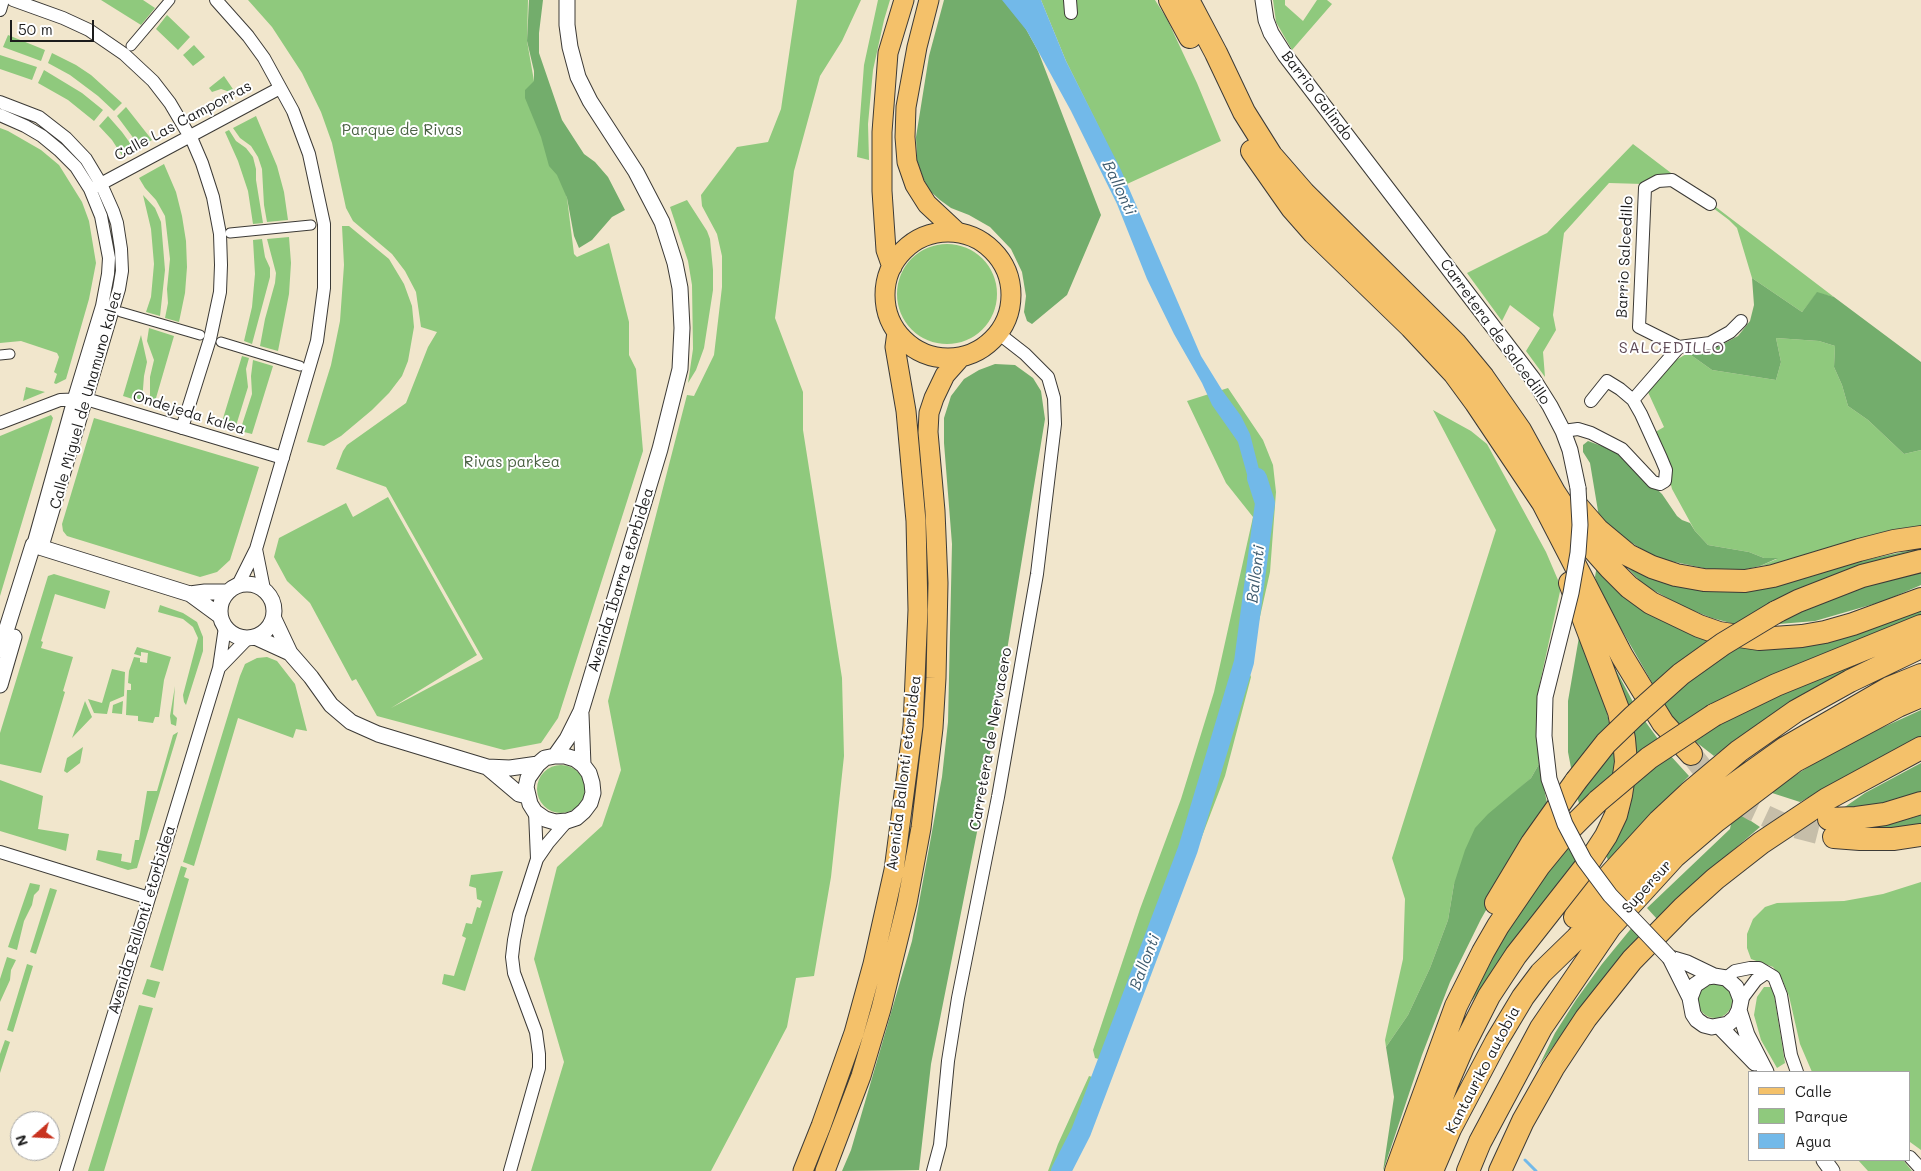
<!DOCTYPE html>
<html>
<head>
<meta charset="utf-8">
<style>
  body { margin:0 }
  #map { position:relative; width:1921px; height:1171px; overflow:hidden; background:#f1e6cc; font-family:Mali,sans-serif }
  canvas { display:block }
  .legend { position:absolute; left:1748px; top:1071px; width:162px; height:90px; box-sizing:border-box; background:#fff; border:1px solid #a4a4a4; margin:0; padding:6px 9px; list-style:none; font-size:15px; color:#1c1c1c }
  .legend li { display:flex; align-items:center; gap:10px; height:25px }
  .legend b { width:25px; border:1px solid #a4a4a4 }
  .north { position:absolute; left:10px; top:1111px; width:50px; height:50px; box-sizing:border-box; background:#fff; border:1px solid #a4a4a4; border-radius:50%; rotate:251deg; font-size:14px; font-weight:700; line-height:20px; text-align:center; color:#1c1c1c }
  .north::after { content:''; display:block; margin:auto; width:18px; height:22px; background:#c8321e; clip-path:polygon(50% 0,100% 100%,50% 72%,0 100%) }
  .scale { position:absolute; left:10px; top:20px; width:84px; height:22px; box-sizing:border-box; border:2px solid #1c1c1c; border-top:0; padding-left:6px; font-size:15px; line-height:18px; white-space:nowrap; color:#1c1c1c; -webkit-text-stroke:4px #fff; paint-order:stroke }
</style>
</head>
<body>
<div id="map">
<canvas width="1921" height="1171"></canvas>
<ul class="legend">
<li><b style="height:6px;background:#f4c16a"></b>Calle</li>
<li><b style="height:14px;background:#8fc97d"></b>Parque</li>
<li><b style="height:14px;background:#72b9e9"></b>Agua</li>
</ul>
<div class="north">N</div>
<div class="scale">50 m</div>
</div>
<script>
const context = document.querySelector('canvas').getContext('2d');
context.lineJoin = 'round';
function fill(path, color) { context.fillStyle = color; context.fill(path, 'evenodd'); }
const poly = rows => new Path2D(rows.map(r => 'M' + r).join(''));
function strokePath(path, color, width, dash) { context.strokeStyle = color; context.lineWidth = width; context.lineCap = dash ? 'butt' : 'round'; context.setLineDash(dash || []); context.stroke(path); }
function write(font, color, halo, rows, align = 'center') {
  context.font = font + ' Mali,sans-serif'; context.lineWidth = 4; context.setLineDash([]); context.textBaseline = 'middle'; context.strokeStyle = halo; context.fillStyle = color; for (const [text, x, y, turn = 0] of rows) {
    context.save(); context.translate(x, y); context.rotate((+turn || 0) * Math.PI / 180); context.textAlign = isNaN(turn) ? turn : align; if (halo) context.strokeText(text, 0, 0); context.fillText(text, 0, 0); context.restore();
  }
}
fill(poly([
  [101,0,143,0,155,8,141,25],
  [248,0,528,0,527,41,534,81,567,198,574,254,577,257,609,243,629,322,629,355,636,369,643,451,558,718,541,743,504,750,377,716,356,679,352,681,310,603,287,581,274,557,279,538,346,503,353,517,388,497,477,655,391,708,483,659,386,487,336,469,343,451,347,445,406,403,428,347,437,332,421,327,416,292,405,271,392,254,353,221,346,208,332,143,321,112,302,73,272,27],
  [797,0,861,0,842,41,820,76,794,171,775,318,803,392,803,430,842,678,844,756,831,877,814,976,796,978,787,1027,711,1171,531,1171,564,1062,534,959,557,867,602,826,621,770,608,701,687,395,694,396,714,355,722,287,722,256,717,234,702,206,701,195,737,147,768,142,781,109],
  [878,0,890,0,884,20,873,70,868,124,869,160,857,157,864,65],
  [1041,0,1155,0,1167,19,1197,83,1221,141,1127,184,1066,61],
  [1273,0,1285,0,1285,5,1303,21,1317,0,1327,0,1332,4,1292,50,1276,22],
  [167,15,190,37,178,50,156,29],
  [8,35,45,50,41,61,3,47],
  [194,45,205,57,193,66,183,55],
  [52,53,76,65,91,75,122,103,114,111,98,96,70,75,48,63],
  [0,55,37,67,32,80,0,69],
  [44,70,82,93,103,110,94,121,68,100,38,83],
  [224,76,237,95,233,97,227,91,221,89,212,92,209,88],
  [126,107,152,140,140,147,117,116],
  [108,116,122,132,135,150,123,157,112,140,99,126],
  [256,116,277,166,284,192,288,220,267,222,264,205,262,169,258,157,251,146,240,138,233,128],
  [0,128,8,131,41,150,59,165,82,202,89,221,96,263,89,299,66,379,56,384,54,383,57,374,54,372,59,357,57,353,21,341,0,343],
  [229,130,236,141,246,148,253,157,256,169,256,180,263,223,253,224,248,191,238,161,225,132],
  [1633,144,1834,297,1817,293,1802,312,1752,278,1737,228,1729,220,1672,177,1643,184,1609,183,1564,233,1553,315,1556,330,1543,352,1545,377,1526,351,1540,328,1510,305,1502,321,1467,273,1547,233],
  [164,164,176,192,182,216,186,241,187,267,185,293,179,322,165,318,168,303,167,289,170,259,165,216,156,200,145,188,139,178],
  [143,195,155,208,161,222,165,270,160,316,146,312,151,297,154,264,151,229],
  [687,200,707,231,710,239,713,270,713,290,704,348,696,370,688,383,693,349,692,285,688,261,670,207],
  [342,226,349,226,389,259,404,284,412,306,414,327,408,361,402,376,389,393,372,410,341,436,324,446,307,442,331,365,340,321,344,265],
  [289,237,291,263,289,294,278,351,260,346,265,319,275,283,276,273,267,239],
  [262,239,265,257,270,268,270,277,252,344,244,341,252,307,255,274,253,240],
  '897 294a50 50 0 1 1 100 0a50 50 0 1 1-100 0Z',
  [149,328,174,336,154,405,148,403,150,395,150,377,154,360,147,341],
  [141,335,147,362,144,376,142,402,123,396],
  [1776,338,1819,341,1835,346,1834,367,1842,385,1848,406,1868,420,1904,454,1921,450,1921,526,1783,563,1760,566,1777,559,1764,558,1749,552,1708,545,1695,531,1672,489,1664,457,1652,434,1664,427,1647,390,1671,363,1688,353,1712,370,1776,380,1781,362],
  [242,356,249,358,246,369,248,387,235,429,221,425],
  [253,360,273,366,252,434,240,431,252,394,251,376],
  [26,387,45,392,23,401],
  [1228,388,1263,440,1273,465,1276,492,1270,572,1248,670,1251,677,1225,776,1115,1064,1095,1058,1093,1050,1140,909,1181,799,1214,692,1253,517,1226,483,1187,401],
  [1433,410,1471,431,1487,444,1546,552,1561,587,1539,687,1537,733,1539,764,1531,778,1511,796,1454,884,1448,920,1430,968,1408,1015,1386,1047,1385,1040,1403,959,1405,899,1392,858,1496,530],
  [51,415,53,418,0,596,0,436],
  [94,418,259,467,230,560,217,572,200,577,67,536,63,531,62,524],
  [54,574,110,591,105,609,55,594,41,641,43,642,41,648,73,657,63,691,65,692,41,773,0,764,0,733,48,576],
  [160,605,183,613,197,622,203,637,203,651,186,705,184,702,183,695,198,638,193,627,183,619,158,612],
  [137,647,171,657,164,680,159,717,155,717,153,723,138,721,138,716,126,715,127,690,131,690,131,684,128,683,129,671,134,657,140,658,140,662,147,663,148,653,141,652,141,656,134,654],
  [267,657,277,661,295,684,307,731,296,729,293,738,238,718,194,866,183,862,240,676,245,664,257,658],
  [112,669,125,672,124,696,110,702,107,714,94,713,88,699,102,703],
  [175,686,173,714,177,718,176,726,171,724,170,716],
  [85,701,92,717,72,738],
  [123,701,122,714,112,713,113,705],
  [178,732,137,868,128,870,96,860,98,850,122,854,121,861,131,863,135,840,139,840,147,791,157,791,173,735],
  [83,747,80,763,67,773,64,771,67,758],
  '537 789a24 24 0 1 1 48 0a24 24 0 1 1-48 0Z',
  [0,780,43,796,38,829,69,834,66,851,0,831],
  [181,866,187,868,184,877,189,879,163,971,150,967],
  [503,871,465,991,442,984,444,974,454,976,466,938,462,936,466,923,472,924,477,907,480,908,482,901,477,899,476,888,469,886,471,875],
  [1921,882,1921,1150,1910,1142,1910,1072,1812,1072,1800,1044,1789,996,1782,979,1773,967,1751,959,1747,948,1747,934,1753,919,1765,907,1777,903,1844,901,1883,894],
  [30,883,40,885,39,890,34,895,32,905,24,921,17,950,8,947],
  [50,888,57,890,36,954,30,952],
  [7,957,16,960,11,970,10,980,0,1002,0,979],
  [27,964,33,966,13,1032,7,1030],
  [147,979,160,982,155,998,142,994],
  '1698 1001a17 17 0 1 1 34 0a17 17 0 1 1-34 0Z',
  [1764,987,1771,987,1774,995,1785,1063,1777,1068,1761,1040,1754,1015,1757,997],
  [139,1005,153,1008,104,1171,88,1171],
  [5,1040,10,1042,0,1073,0,1054],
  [1089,1076,1109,1082,1070,1171,1048,1171,1058,1144],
  [1858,1160,1903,1160,1912,1171,1868,1171]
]), '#8fc97d');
fill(poly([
  [529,0,543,0,539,33,539,53,562,120,584,154,595,162,608,177,625,210,612,217,592,240,579,248,574,236,567,198,557,175,549,166,541,137,525,98,525,90,534,81,534,71,527,41],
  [944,0,1010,0,1038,51,1101,215,1067,295,1032,324,1027,321,1024,312,1026,296,1022,272,1011,249,990,227,969,215,951,208,940,200,930,191,923,178,917,160,916,137,929,56],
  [1752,278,1802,312,1817,292,1834,297,1921,362,1921,450,1904,454,1868,420,1848,406,1842,385,1834,367,1835,346,1819,341,1776,338,1781,362,1776,380,1712,370,1688,353,1710,351,1738,336,1750,321,1754,305],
  [995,364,1015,365,1033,378,1041,391,1045,419,978,827,931,1064,919,1170,842,1171,851,1150,912,941,942,777,948,722,952,544,944,443,944,418,951,396,964,379,979,370],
  [1588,441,1618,452,1662,494,1677,516,1682,520,1690,523,1695,531,1708,545,1749,552,1764,558,1778,558,1760,566,1738,571,1708,569,1656,558,1624,538,1599,517,1590,463,1583,452,1583,445],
  [1921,548,1921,551,1738,625,1712,618,1684,607,1644,585,1621,561,1664,583,1829,568],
  [1597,565,1624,595,1654,617,1713,641,1654,686,1600,592,1595,577],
  [1921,567,1921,585,1884,601,1815,621,1767,625,1797,610],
  [1921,606,1921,617,1679,727,1658,701,1736,643],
  [1579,637,1605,704,1610,727,1572,773,1568,752,1568,701],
  [1602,644,1633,702,1624,712],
  [1878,654,1773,714,1714,756,1691,738,1763,699],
  [1921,710,1921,737,1800,802,1769,792,1824,757,1864,736],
  [1642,717,1658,739,1631,758,1630,726],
  [1615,744,1616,773,1580,806,1575,791],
  [1669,754,1689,776,1608,860,1606,855,1633,781],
  [1921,763,1921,796,1839,811,1865,793],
  [1539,764,1547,803,1481,919,1450,982,1422,1055,1383,1171,1394,1097,1386,1047,1408,1015,1430,968,1448,920,1454,884,1465,850,1475,828,1488,814,1531,778],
  [1742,815,1760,827,1683,893,1657,919,1647,908,1730,829,1731,824],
  [1921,815,1921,826,1857,830,1888,825],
  [1569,839,1580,857,1502,957,1472,1001,1474,988,1482,970],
  [1634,925,1642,935,1565,1030,1539,1066,1555,1033,1576,1000,1602,964]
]), '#73ad6c');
fill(poly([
  [1002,0,1041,0,1066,61,1121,170,1201,356,1222,390,1241,416,1250,434,1263,485,1264,510,1248,478,1238,442,1212,405,1202,383,1174,334,1147,279,1117,204,1071,111,1027,31]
]), '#72b9e9');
strokePath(poly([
  [1525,1160,1536,1171]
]), '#72b9e9', 3);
strokePath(poly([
  [1061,1171,1081,1132,1188,849,1244,662,1265,503,1257,478]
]), '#72b9e9', 20);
strokePath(poly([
  [1691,754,1720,791,1753,810,1783,824,1834,837]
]), '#c6bea9', 22, [22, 11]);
const pedestrian = poly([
  [131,46,170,0],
  [230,233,311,225],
  [121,312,200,335],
  [221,342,300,366],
  [0,355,10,354]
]);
const minor = poly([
  [13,0,63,18,89,30,124,54,153,81,170,103,193,142,202,163,213,197,220,234,221,265,220,292,210,339,182,428],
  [216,0,248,36,264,58,293,111,309,154,324,224,324,288,317,341,256,549,238,585],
  [1070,0,1071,13],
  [0,10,3,0],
  [0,102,39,117,66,138,86,159,101,184,113,211,117,223,121,249,122,271,119,289,42,548],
  [0,115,25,126,42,136,59,150,76,167,90,189,101,216,109,258,108,274,102,306,74,398,33,545],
  [95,187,280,88],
  [1710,204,1672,180,1658,181,1645,188,1639,327,1679,347,1710,343,1730,332,1741,321],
  [1633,400,1679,347],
  [0,423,60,400,86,399,283,458],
  [1563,431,1578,429,1591,433,1622,449,1653,482,1660,484,1665,481,1666,470,1661,458,1641,414,1633,400,1620,389,1607,381,1591,401],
  [256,549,264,589],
  [219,668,248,638],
  [535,812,537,859],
  [0,852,149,898],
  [1726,978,1735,971,1750,968,1759,968,1774,977,1781,995,1791,1055,1797,1072],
  [1741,1000,1756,980,1766,973],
  [1910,1157,1921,1169],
  [66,1171,219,668,225,627],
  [510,1171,539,1068,539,1054,536,1032,514,973,512,957,514,940,519,915,537,859,548,843,567,821],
  [933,1171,940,1145,948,1061,958,998,998,797,1037,574,1055,424,1054,398,1048,377,1025,354,998,333]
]);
const tertiary = poly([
  [1263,0,1266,20,1271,33,1285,55,1533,379,1550,406,1563,431,1570,450,1578,488],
  '220 611a27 27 0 1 1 54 0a27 27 0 1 1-54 0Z',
  [190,594,205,592,228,592],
  [274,619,290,653,311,677,331,705,351,722,378,734,487,767,510,768,538,764,545,758,555,756,565,756,575,759,583,765,589,773,592,783,593,793,590,803,584,811,576,818,567,821,555,822,545,819,535,812,530,804,526,787,528,778,538,764],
  [255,637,290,653],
  [0,650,33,545,190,594,220,616],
  [0,685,14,637],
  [581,714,583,765],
  [555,756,567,739,581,711,660,449,680,369,682,328,680,288,675,263,662,222,636,172,590,101,578,77,570,47,567,25,567,0],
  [487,767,519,794,527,796],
  [1670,958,1687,963,1714,976,1726,978,1736,987,1741,1000,1739,1010,1735,1018,1728,1024,1712,1027,1704,1025,1697,1020,1693,1014,1690,998,1695,985,1707,977,1714,976],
  [1670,958,1690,998],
  [1739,1010,1747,1035,1766,1072],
  [1720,1027,1755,1063],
  [1824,1160,1832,1171]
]);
const primary = poly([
  [929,0,917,47,906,107,905,137,907,162,915,185,927,204,957,232],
  '885 295a63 63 0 1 1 126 0a63 63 0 1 1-126 0Z',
  [892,267,886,250,882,191,882,132,888,53,904,0],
  [803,1171,821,1126,854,1033,873,964,894,870,913,726,918,610,916,521,906,411,895,347,897,332],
  [825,1171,861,1076,881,1009,907,903,921,828,933,728,936,678,938,583,935,511,928,432,929,413,934,398,945,375,961,357]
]);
const motorway = poly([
  [1170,0,1190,37],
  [1188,0,1216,53,1244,112,1271,155,1304,193,1455,343,1483,377,1520,430,1554,492,1586,541,1610,568,1629,587,1651,603,1699,626,1719,633,1759,639,1802,636,1825,632,1853,624,1921,599],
  [1252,151,1292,208,1314,233,1411,327,1454,373,1476,403,1543,503,1622,656,1642,689,1663,723,1691,754],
  [1578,507,1598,530,1628,555,1652,567,1676,575,1704,580,1745,581,1773,576,1859,550,1894,541,1921,537],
  [1776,612,1798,601,1862,576,1921,561],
  [1714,715,1776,685,1921,626],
  [1829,819,1856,818,1885,814,1921,803],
  [1834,837,1860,839,1893,839,1921,835],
  [1496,903,1532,843,1576,781],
  [1575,917,1597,889,1659,821,1689,793,1739,751,1796,711,1850,681,1921,647],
  [1396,1171,1456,1006,1483,952,1498,926,1539,866,1566,833,1598,801],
  [1415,1171,1447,1084,1463,1047,1489,996,1516,955,1589,862,1606,836,1616,815,1621,795,1626,762,1624,739,1619,712,1570,583],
  [1432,1171,1450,1129,1496,1042,1523,997,1541,973,1577,938,1653,848,1698,810,1785,748,1889,688,1921,675],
  [1468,1171,1480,1142,1541,1028,1610,927,1674,857,1716,821,1795,761,1898,706,1921,696],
  [1500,1171,1523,1121,1553,1068,1586,1018,1632,960,1683,908,1715,879,1761,843,1827,799,1921,748]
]);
strokePath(pedestrian, '#3c3a36', 11);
strokePath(minor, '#3c3a36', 14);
strokePath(tertiary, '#3c3a36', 17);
strokePath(primary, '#3c3a36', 21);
strokePath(motorway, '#3c3a36', 24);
strokePath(pedestrian, '#fff', 9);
strokePath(minor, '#fff', 12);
strokePath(tertiary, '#fff', 15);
strokePath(primary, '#f4c16a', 19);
strokePath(motorway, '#f4c16a', 22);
const tertiaryBridge = poly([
  [1578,488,1580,525,1578,553,1571,593,1545,697,1544,736,1549,779,1565,824,1584,860,1610,895,1670,958]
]);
const motorwayBridge = poly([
  [1576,781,1606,743,1634,716,1681,674,1723,644,1776,612],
  [1598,801,1649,758,1714,715]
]);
strokePath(tertiaryBridge, '#3c3a36', 17, []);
strokePath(motorwayBridge, '#3c3a36', 24, []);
strokePath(tertiaryBridge, '#fff', 15);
strokePath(motorwayBridge, '#f4c16a', 22);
write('15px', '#1c1c1c', '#fff', [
  ["Barrio Galindo",1317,96,53],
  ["Calle Las Camporras",183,121,-28],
  ["Barrio Salcedillo",1625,257,-87],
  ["Carretera de Salcedillo",1495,332,54],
  ["Calle Miguel de Unamuno kalea",86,400,-74],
  ["Ondejeda kalea",189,413,17],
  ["Avenida Ibarra etorbidea",621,580,-73],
  ["Carretera de Nervacero",991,739,-80],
  ["Avenida Ballonti etorbidea",904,773,-83],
  ["Supersur",1647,887,-48],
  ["Avenida Ballonti etorbidea",142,920,-73],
  ["Kantauriko autobia",1483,1070,-62]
]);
write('15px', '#4a6143', '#fff', [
  ["Parque de Rivas",402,130],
  ["Rivas parkea",512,462]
]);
write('italic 16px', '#3e5b6e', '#fff', [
  ["Ballonti",1119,188,65],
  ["Ballonti",1256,574,-83],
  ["Ballonti",1145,962,-69]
]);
context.letterSpacing = '1px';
write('16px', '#614c58', '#fff', [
  ["SALCEDILLO",1672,348]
]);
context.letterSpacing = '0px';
</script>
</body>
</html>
